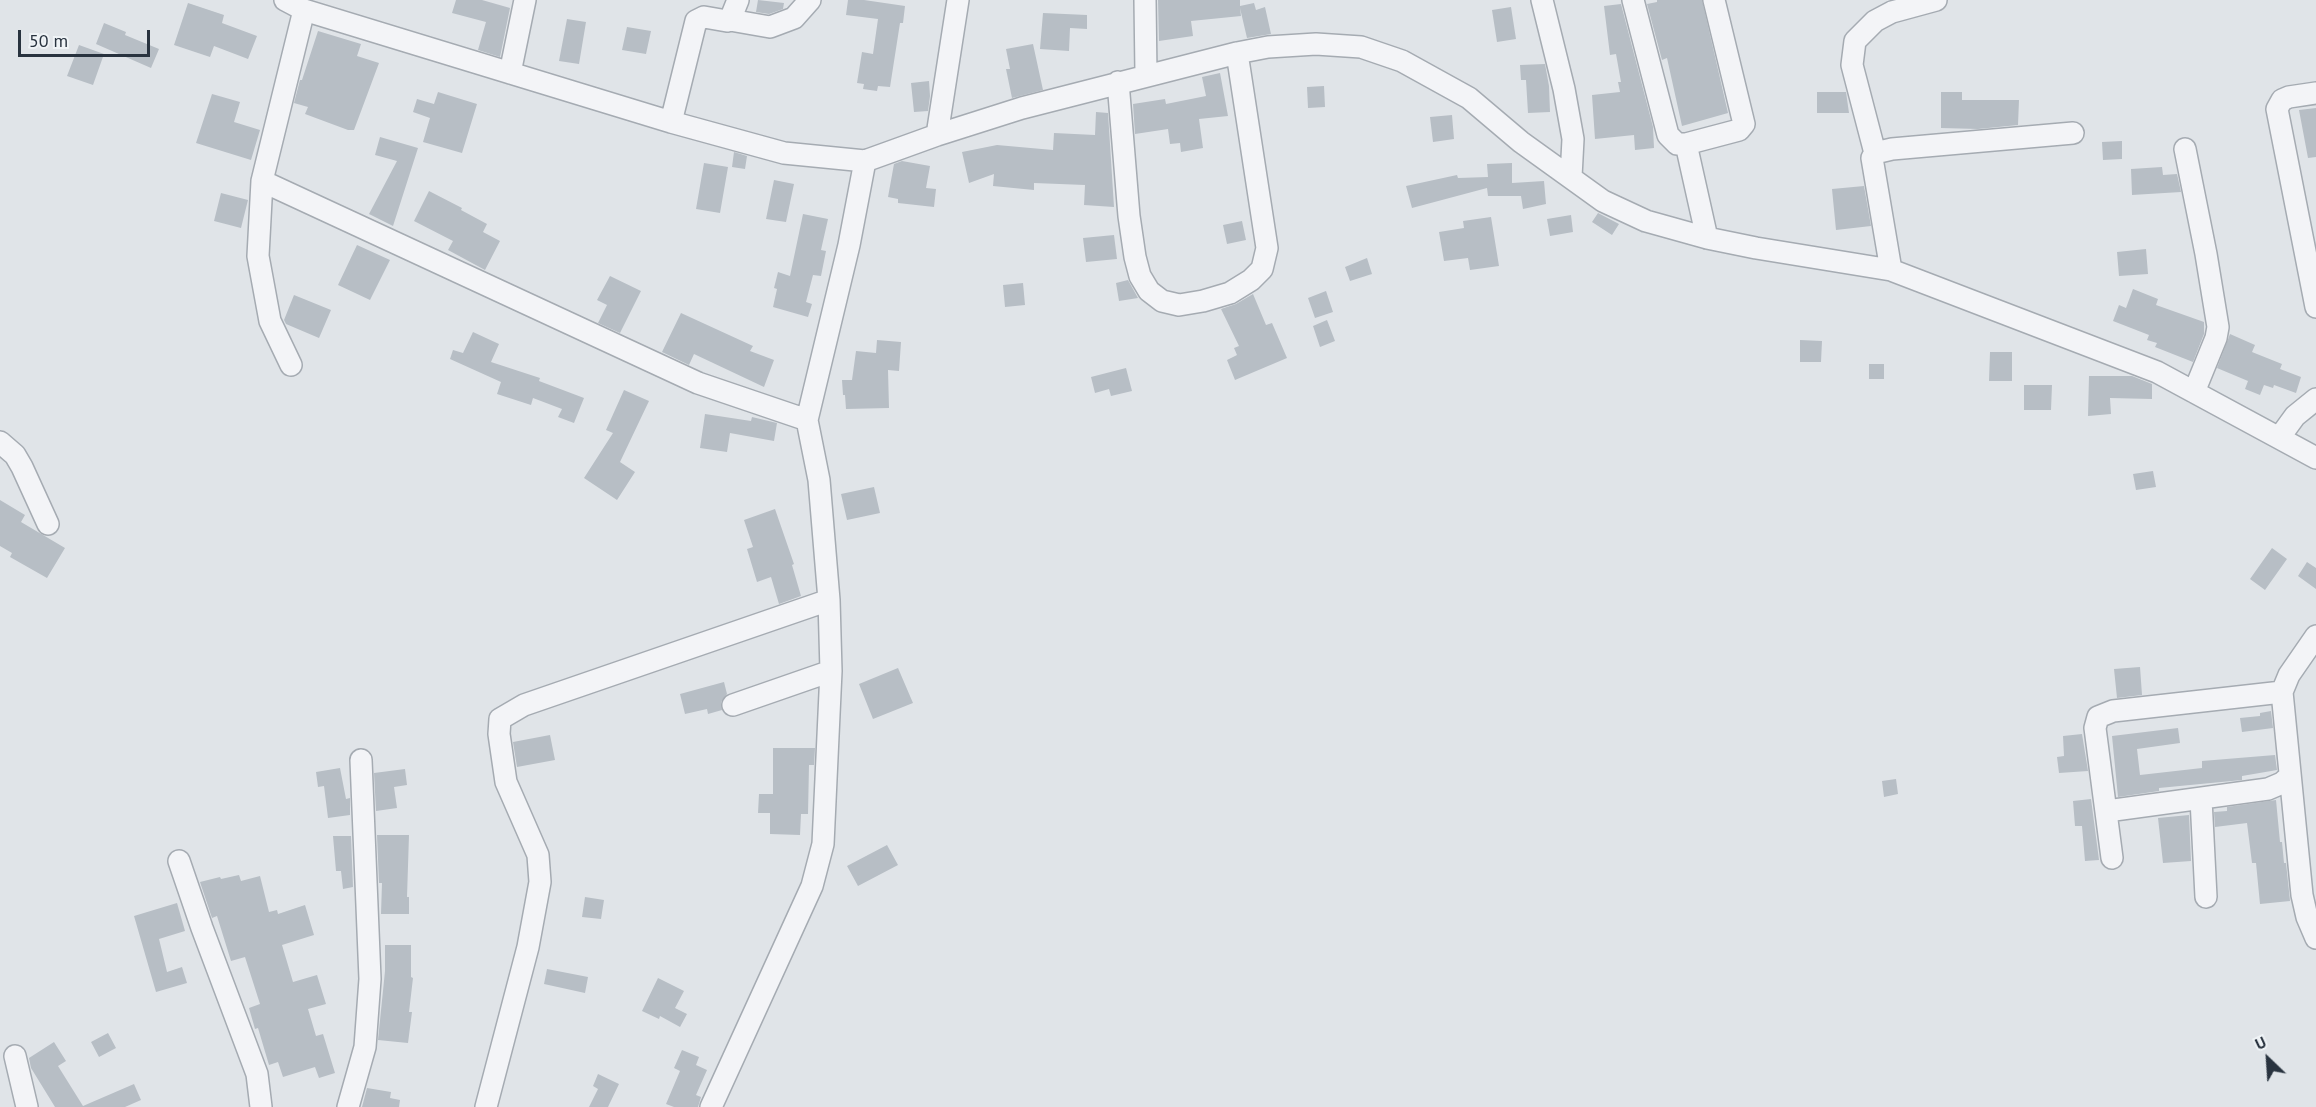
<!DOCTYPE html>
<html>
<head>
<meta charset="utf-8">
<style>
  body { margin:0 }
  #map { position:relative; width:2316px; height:1107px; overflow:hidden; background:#e0e4e8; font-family:"PT Sans",sans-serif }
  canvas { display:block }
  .north { position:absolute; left:2238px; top:1029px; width:60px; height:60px; -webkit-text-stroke:4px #eff3f6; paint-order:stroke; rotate:335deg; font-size:16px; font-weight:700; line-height:24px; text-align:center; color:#29333f }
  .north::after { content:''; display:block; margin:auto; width:21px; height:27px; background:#29333f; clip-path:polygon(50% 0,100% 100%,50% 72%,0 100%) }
  .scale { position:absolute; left:18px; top:30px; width:132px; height:27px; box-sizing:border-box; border:3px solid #29333f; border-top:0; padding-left:8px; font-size:18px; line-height:21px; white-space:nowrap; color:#29333f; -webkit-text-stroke:4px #eff3f6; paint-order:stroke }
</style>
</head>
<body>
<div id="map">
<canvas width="2316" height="1107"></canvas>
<div class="north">U</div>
<div class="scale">50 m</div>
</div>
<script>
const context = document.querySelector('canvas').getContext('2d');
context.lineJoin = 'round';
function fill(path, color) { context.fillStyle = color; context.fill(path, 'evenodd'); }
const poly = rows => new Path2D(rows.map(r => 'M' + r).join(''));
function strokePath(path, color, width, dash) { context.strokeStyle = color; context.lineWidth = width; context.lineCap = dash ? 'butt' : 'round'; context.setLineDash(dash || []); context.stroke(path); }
fill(poly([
  [456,0,482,0,510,8,500,57,478,50,486,22,452,13],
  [758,0,784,3,783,9,769,14,756,12],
  [848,0,864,0,905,6,903,23,900,23,890,87,878,86,877,91,863,89,864,84,857,83,862,52,873,54,878,19,846,15],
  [1158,0,1240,0,1240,6,1254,3,1256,10,1265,7,1271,34,1247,38,1240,8,1241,16,1191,21,1193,36,1159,41],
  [1657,0,1702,0,1728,113,1682,126,1667,58,1662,60,1647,4,1657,2],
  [188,3,224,15,222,23,257,36,248,59,214,46,210,57,174,45],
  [1621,4,1653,127,1654,148,1635,150,1634,135,1595,139,1592,95,1620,92,1618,82,1621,82,1616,54,1610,55,1604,6],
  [1511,7,1516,39,1497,42,1492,10],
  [1043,13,1087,15,1087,29,1070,28,1069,51,1040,49],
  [567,19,586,22,579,64,559,61],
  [104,23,126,32,125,35,159,49,151,68,96,44],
  [627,27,651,31,646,54,622,50],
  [318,31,361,44,357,56,379,63,354,130,348,130,305,114,308,107,294,103,300,80,302,80],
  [1033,44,1043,90,1012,98,1006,69,1010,69,1006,49],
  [79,45,104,54,93,85,67,76],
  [1545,64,1549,86,1550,112,1528,113,1526,80,1521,80,1520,65],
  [1220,73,1228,116,1199,119,1203,148,1181,152,1180,143,1170,144,1168,129,1135,134,1133,104,1165,99,1166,104,1206,96,1202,77],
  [929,81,930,96,928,111,914,112,911,83],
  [1324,86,1325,107,1308,108,1307,87],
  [438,92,477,104,462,153,423,142,430,118,413,112,417,99,434,104],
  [1817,92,1846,92,1849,113,1817,113],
  [1941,92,1962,92,1962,100,2019,100,2018,125,1978,129,1941,128],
  [212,94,240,102,234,122,260,130,251,160,196,143],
  [2316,108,2316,157,2308,158,2299,110],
  [1096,112,1108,113,1114,207,1084,205,1085,185,1034,183,1034,190,993,186,994,174,969,183,962,152,997,145,1053,150,1054,133,1095,135],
  [1452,115,1454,139,1433,142,1430,117],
  [380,137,418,148,393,226,369,214,397,161,375,155],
  [2122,141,2122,159,2103,160,2102,142],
  [734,152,747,156,745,169,732,167],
  [902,161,930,166,926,188,936,189,934,207,898,203,898,199,888,197,894,164],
  [704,163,728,167,720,213,696,209],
  [1512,163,1512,183,1544,181,1546,204,1523,209,1521,196,1488,196,1487,188,1412,208,1406,186,1457,175,1458,178,1488,177,1487,164],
  [2162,167,2163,175,2177,174,2181,192,2132,195,2131,169],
  [774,180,794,184,786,222,766,219],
  [1864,186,1871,226,1836,230,1832,189],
  [429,191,462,208,461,210,487,224,483,232,500,241,485,270,448,250,453,241,414,221],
  [221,193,248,200,241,228,214,221],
  [1598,213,1619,224,1612,235,1592,222],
  [803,214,828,219,821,250,826,251,821,276,813,275,806,302,812,304,808,317,773,307,777,289,774,288,778,272,790,276],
  [1571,215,1573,232,1550,236,1547,219],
  [1491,217,1499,266,1470,270,1468,258,1444,261,1439,232,1464,228,1463,221],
  [1242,221,1246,240,1227,244,1223,225],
  [1114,235,1117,259,1086,262,1083,238],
  [357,245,390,260,370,300,338,285],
  [2146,249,2148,274,2119,276,2117,252],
  [1367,258,1372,274,1350,281,1345,267],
  [610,276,641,291,620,333,598,323,607,305,597,300],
  [1128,280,1138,298,1119,301,1116,283],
  [1023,283,1025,305,1005,307,1003,285],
  [2133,289,2158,299,2156,305,2204,322,2204,334,2193,362,2155,347,2157,343,2147,340,2149,335,2113,321,2119,305,2126,308],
  [1326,291,1333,312,1315,318,1308,298],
  [1253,294,1266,325,1272,323,1287,358,1235,380,1227,360,1237,355,1234,348,1239,346,1221,309,1236,304],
  [294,295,331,310,319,338,286,324,284,320],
  [681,313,753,346,750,351,774,360,764,387,694,354,689,365,662,352],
  [1327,320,1335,341,1320,347,1313,326],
  [473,332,499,344,491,362,540,378,539,381,584,398,574,423,558,417,562,409,533,398,531,405,497,394,501,382,450,359,453,350,463,353],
  [2230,334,2255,345,2252,352,2282,364,2280,369,2301,377,2296,393,2274,385,2273,388,2264,385,2260,395,2245,389,2248,381,2217,368],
  [877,340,901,342,899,371,888,370,889,408,846,409,845,395,843,395,842,380,852,380,856,351,876,353],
  [1800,340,1822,341,1821,362,1800,362],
  [1990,352,2012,352,2012,381,1989,381],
  [1869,364,1884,364,1884,379,1869,379],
  [1126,368,1132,391,1111,396,1109,389,1095,393,1091,377],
  [2089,376,2132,376,2152,384,2152,399,2110,398,2111,414,2088,416],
  [2024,385,2052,385,2051,410,2024,410],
  [624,390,649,401,620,462,635,472,617,500,584,478,613,433,606,430],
  [705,414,751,421,752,417,777,423,774,441,730,433,727,452,700,448],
  [2153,471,2156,487,2136,490,2133,474],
  [874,487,880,513,847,520,841,494],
  [0,500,25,515,21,522,65,548,47,578,10,557,12,553,0,546],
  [775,509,794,564,792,565,801,596,779,604,771,577,757,582,747,549,753,547,744,520],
  [2272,548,2287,559,2265,590,2250,579],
  [2307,562,2316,568,2316,589,2298,576],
  [2140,667,2142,695,2117,698,2114,669],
  [898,668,913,703,873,719,859,684],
  [724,682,727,694,721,702,722,710,708,714,707,709,685,714,680,694],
  [2271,711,2273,728,2242,732,2240,718,2260,716,2260,713],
  [2178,728,2180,743,2137,749,2140,775,2202,768,2202,761,2275,755,2277,770,2242,776,2242,780,2159,788,2159,791,2118,797,2112,736],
  [2082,734,2088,771,2059,773,2057,757,2064,756,2063,736],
  [550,735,555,760,517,767,513,742],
  [773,748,815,748,814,765,809,765,808,814,801,814,800,835,770,834,770,813,758,813,759,794,773,794],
  [340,768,346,799,350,798,350,815,328,818,324,786,318,787,316,772],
  [405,769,407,785,394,787,397,808,376,811,374,773],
  [1896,779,1898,794,1884,797,1882,781],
  [2091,799,2099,860,2085,861,2082,826,2075,826,2073,801],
  [2276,800,2280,842,2282,842,2284,863,2286,863,2290,901,2260,904,2256,863,2252,863,2247,823,2215,827,2214,812,2227,811,2227,807],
  [2189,815,2191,861,2163,863,2158,818],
  [377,835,409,835,407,897,409,897,409,914,381,914,382,883,379,883],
  [333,836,351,836,353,887,343,889,341,871,336,871],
  [887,845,898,865,858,886,847,866],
  [239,875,241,881,260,876,269,912,277,910,278,914,305,905,314,935,282,945,293,982,317,975,326,1004,308,1009,316,1036,323,1034,335,1073,319,1078,315,1067,283,1077,278,1062,269,1065,258,1028,255,1029,249,1008,260,1004,245,957,231,961,217,916,212,918,200,882,220,877,221,879],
  [585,897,604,900,601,919,582,917],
  [177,903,185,931,159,939,167,972,182,967,187,983,156,992,134,916],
  [385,945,411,945,411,977,413,978,409,1012,412,1012,408,1043,378,1040,385,971],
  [547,969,588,977,585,993,544,984],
  [658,978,684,991,675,1008,687,1014,680,1027,660,1016,659,1019,642,1011],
  [108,1033,116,1048,99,1057,91,1042],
  [54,1042,66,1061,58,1066,83,1106,134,1084,141,1100,125,1107,55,1107,31,1068,29,1058],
  [682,1050,699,1057,696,1065,707,1070,696,1095,701,1097,698,1107,674,1107,666,1104,680,1071,674,1068],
  [598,1074,619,1084,608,1107,589,1107,598,1089,593,1086],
  [367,1088,391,1092,390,1098,400,1100,399,1107,362,1107]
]), '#b7bec5');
const minor = poly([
  [285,0,304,10,262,181,698,383,807,420],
  [1145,0,1146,74],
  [1542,0,1564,89,1573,139,1571,177],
  [1633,0,1668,135,1677,144,1686,144,1707,238],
  [304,10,671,122,784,153,865,161,849,245,807,420,819,480,829,600,831,671,823,844,812,886,711,1107],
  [730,20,770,27,794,18,810,0],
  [510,73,525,0],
  [1118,82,1129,216,1135,257,1140,276,1149,291,1162,301,1179,305,1203,301,1230,293,1251,280,1262,269,1267,248,1237,53],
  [2316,93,2289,97,2282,100,2277,109,2316,307],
  [671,122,696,21,704,17,727,21,730,20,738,0],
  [937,135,958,0],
  [1686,144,1739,130,1744,124,1714,0],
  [2185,149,2206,254,2218,327,2216,338,2194,392],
  [1875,153,1852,65,1855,41,1875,21,1892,12,1936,0],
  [865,161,937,135,1022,108,1237,53,1268,47,1316,44,1361,47,1402,61,1469,98,1521,142,1603,201,1646,221,1707,238,1756,248,1891,270,2157,372,2316,458],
  [262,181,258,256,270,321,291,365],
  [1891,270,1872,158,1875,153,1892,149,2073,133],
  [2279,438,2295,416,2316,399],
  [0,442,15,455,22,467,48,524],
  [2316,636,2289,675,2282,692,2302,895,2307,917,2316,938],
  [733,705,831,671],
  [2201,799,2206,897],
  [2107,811,2268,789,2282,783,2290,776],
  [2112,858,2095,728,2098,717,2113,711,2282,692],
  [179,861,202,928,257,1074,261,1107],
  [15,1056,27,1107],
  [348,1107,365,1047,370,979,361,760],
  [486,1107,528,947,540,882,538,855,506,782,499,734,500,719,524,705,829,600]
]);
strokePath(minor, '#a5abb2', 24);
strokePath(minor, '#f3f4f7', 21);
</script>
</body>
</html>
